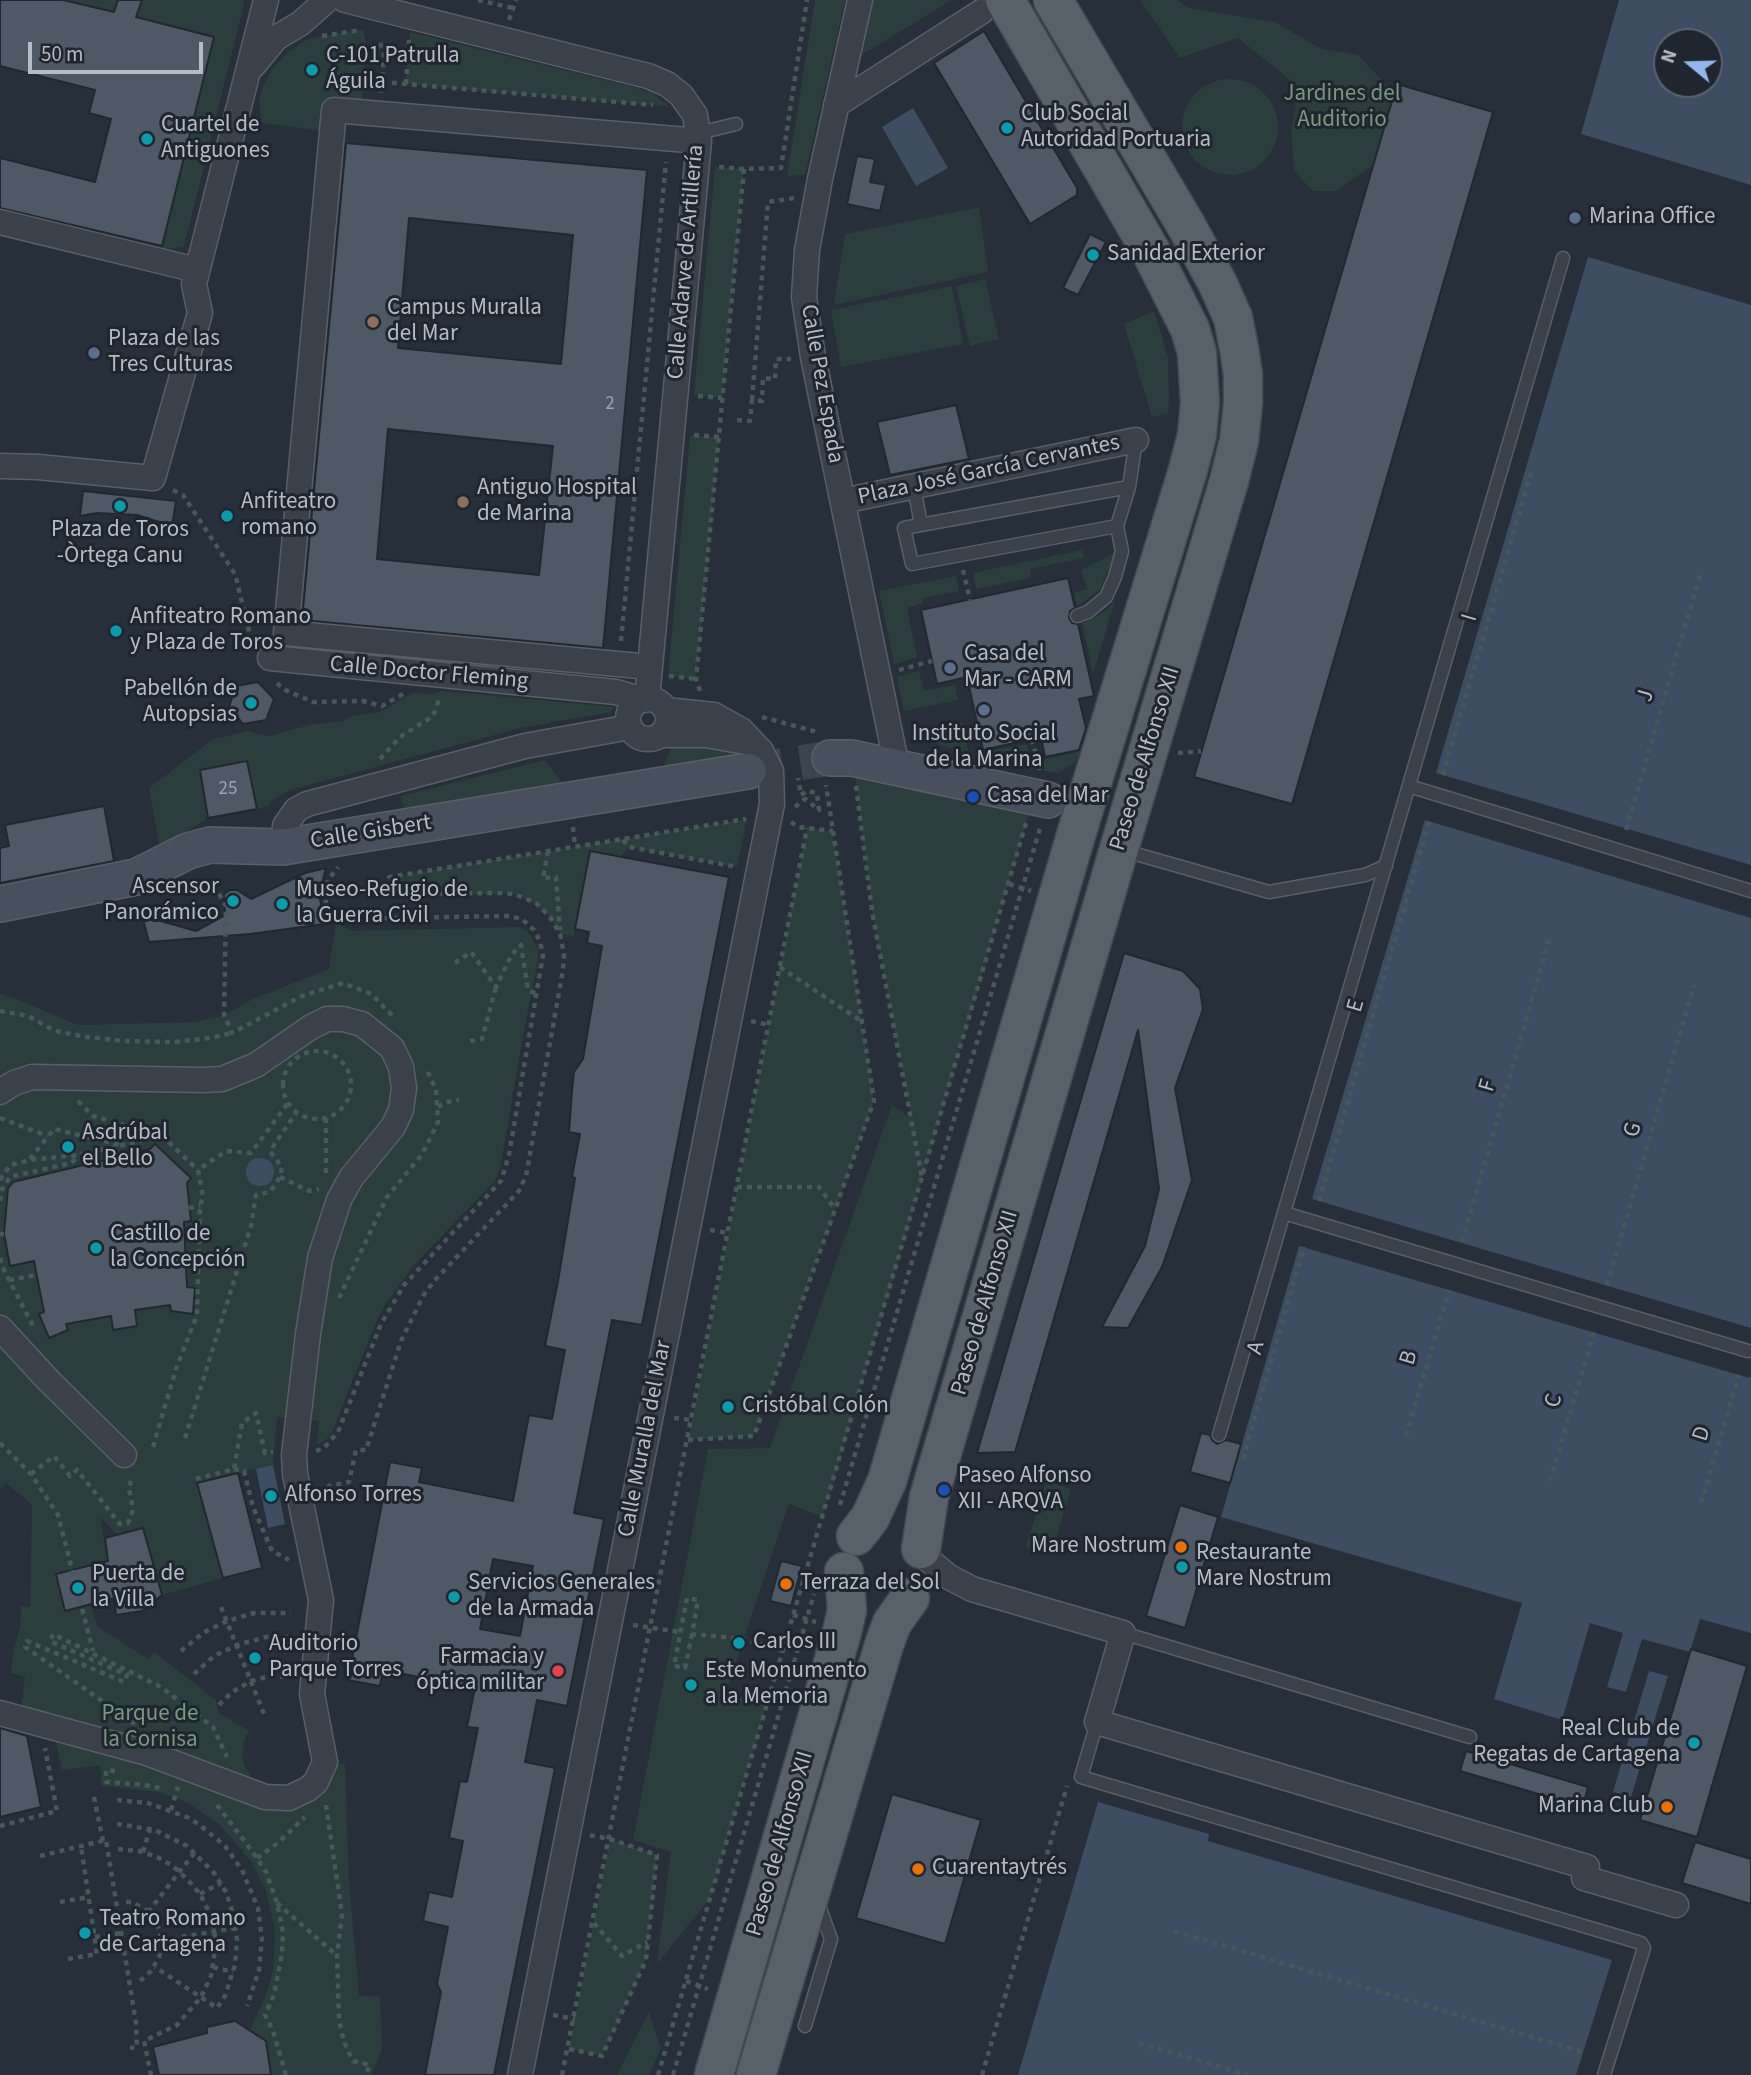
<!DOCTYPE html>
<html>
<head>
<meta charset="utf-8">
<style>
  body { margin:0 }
  #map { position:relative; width:1751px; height:2075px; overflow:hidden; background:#262f3a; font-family:"Source Sans 3",sans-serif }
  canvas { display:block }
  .north { position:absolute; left:1653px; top:28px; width:70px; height:70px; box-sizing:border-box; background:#1f2630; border:2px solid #5b626c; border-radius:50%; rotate:289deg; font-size:19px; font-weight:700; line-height:28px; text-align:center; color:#b5bcc6 }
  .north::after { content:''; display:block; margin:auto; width:24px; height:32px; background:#95b7ec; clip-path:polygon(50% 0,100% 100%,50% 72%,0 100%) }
  .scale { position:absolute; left:28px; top:42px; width:175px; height:32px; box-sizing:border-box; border:4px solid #b5bcc6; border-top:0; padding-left:9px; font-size:21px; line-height:24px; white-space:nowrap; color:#b5bcc6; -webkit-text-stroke:5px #1f2630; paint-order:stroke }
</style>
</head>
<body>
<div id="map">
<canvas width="1751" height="2075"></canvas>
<div class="north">N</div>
<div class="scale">50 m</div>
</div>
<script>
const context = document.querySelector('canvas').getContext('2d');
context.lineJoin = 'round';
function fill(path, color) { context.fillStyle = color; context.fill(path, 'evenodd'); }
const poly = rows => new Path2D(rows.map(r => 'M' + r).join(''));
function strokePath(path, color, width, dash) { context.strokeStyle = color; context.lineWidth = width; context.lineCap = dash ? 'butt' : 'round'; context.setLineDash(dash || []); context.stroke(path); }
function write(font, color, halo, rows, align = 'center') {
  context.font = font + ' "Source Sans 3",sans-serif'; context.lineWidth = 6; context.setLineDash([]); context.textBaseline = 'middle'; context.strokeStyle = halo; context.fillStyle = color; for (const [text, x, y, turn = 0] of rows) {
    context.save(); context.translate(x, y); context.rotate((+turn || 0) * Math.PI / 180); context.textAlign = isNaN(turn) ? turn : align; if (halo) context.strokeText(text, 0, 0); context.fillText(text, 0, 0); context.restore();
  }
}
fill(poly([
  [63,0,118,0,114,12],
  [142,0,243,0,244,4,184,247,161,249,214,37,136,17],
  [815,0,845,0,805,175,787,176],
  [860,0,952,0,845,65],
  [1140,0,1177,0,1189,8,1275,22,1322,49,1358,55,1394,93,1373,165,1336,191,1313,191,1294,171,1291,131,1299,87,1238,38,1180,58],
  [363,29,366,42,362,106,322,131,262,123,259,99,263,86,272,69,288,52,308,39],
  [410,32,637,88,652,93,671,107,406,84],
  '1182 127a48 48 0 1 1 96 0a48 48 0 1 1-96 0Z',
  [715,167,744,169,722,398,694,395],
  [979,207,988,272,834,305,845,234],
  [985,279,999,339,970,346,956,286],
  [952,286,963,344,841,367,831,310],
  [1154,311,1168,357,1169,399,1168,413,1152,417,1124,324],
  [690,435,719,437,696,679,668,676],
  [1082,550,1084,558,1030,569,1031,578,976,589,973,573],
  [1115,553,1100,590,1077,606,1074,593,1087,589,1081,570],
  [956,576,959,591,923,598,923,603,907,608,917,657,894,664,879,591],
  [1116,598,1093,674,1082,623,1094,618,1108,609],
  [919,671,924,691,955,685,958,700,904,711,897,677],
  [442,691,615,707,611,712,521,728,290,790,274,799,268,806,257,809,247,762,200,770,208,818,160,849,149,788,212,740,246,731,269,736,313,724,341,722,351,716,380,712,412,693,429,694],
  [962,722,969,754,939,745,921,732],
  [673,744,688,744,745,752,746,756,662,770],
  [1027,744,1033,770,995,763,993,750],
  [1084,750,1074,763,1059,773,1044,771,1042,760],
  [545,760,565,786,405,812,400,796],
  [855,775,1029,814,823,1517,789,1504,726,1692,767,1705,710,1898,657,1964,671,1852,633,1840,708,1449,770,1448,892,1105,911,1119,872,911],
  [747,819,737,867,629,847,621,856,590,851,574,937,560,934,550,917,536,904,514,894,388,894,389,877],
  [807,828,833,831,874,1101,754,1436,688,1440],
  [336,923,354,931,518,927,526,930,531,936,538,951,538,961,523,1036,500,1170,495,1181,414,1265,386,1304,376,1322,330,1437,317,1445,319,1421,277,1417,273,1465,197,1483,223,1578,162,1595,143,1528,117,1535,100,1517,114,1599,91,1605,97,1626,148,1659,154,1652,216,1700,219,1713,249,1731,244,1743,242,1755,245,1767,252,1778,262,1786,286,1790,325,1762,345,1765,349,1883,359,1995,380,1997,382,2049,372,2075,271,2075,266,2041,250,2030,267,1992,273,1970,275,1931,266,1891,251,1861,219,1824,188,1803,159,1792,102,1786,100,1765,62,1770,56,1743,63,1719,21,1708,25,1677,11,1673,13,1653,20,1627,21,1606,30,1607,32,1505,6,1483,0,1489,0,994,17,999,78,1025,196,1022,224,1015,253,999,329,969],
  [1046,1481,1071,1489,1051,1555,1026,1547],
  [610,1839,657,1855,646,1960,602,2056,569,2049],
  [649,2012,661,2049,649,2075,617,2075]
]), '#2b3d3d');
fill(poly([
  [1619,0,1751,0,1751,185,1581,134],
  [1667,42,1709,42,1709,84,1667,84],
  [913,108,948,168,916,186,882,127],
  [1588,257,1751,305,1751,865,1436,773],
  [1425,820,1751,918,1751,1328,1312,1199],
  '246 1172a14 14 0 1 1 28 0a14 14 0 1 1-28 0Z',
  [1299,1246,1739,1375,1750,1378,1751,1374,1751,1633,1700,1619,1690,1652,1642,1639,1626,1692,1607,1687,1623,1633,1590,1623,1562,1720,1494,1699,1522,1603,1221,1517],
  [273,1465,285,1524,268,1528,256,1469],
  [1649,1671,1668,1676,1631,1797,1613,1792],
  [1098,1802,1209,1834,1208,1841,1612,1960,1576,2075,1018,2075]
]), '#3e4d61');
const building = poly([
  [0,0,63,0,114,12,118,0,142,0,136,17,214,37,162,246,0,208,0,158,95,182,111,119,89,113,95,90,0,66,0,0],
  [984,31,1077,188,1077,195,1030,224,934,63,984,31],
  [1397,84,1493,112,1292,804,1194,777,1397,84],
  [346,143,647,170,603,648,302,620,346,143],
  [409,218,573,235,561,364,398,348,409,218],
  [388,429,553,446,539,575,377,559,388,429],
  [857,156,875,159,870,182,886,185,880,211,847,204,857,156],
  [1090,234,1106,242,1078,295,1063,288,1090,234],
  [956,405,969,459,890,475,877,422,956,405],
  [83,491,176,501,172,526,137,515,97,513,80,516,83,491],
  [1068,578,1075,608,1070,611,1069,618,1072,623,1078,624,1094,696,1079,699,1086,728,1079,750,1045,757,1041,737,983,750,967,677,937,684,921,610,1068,578],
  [258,682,274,699,266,720,243,724,229,707,236,686,258,682],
  [247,761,257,809,208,818,200,770,247,761],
  [104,806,114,861,0,883,0,848,9,846,5,825,104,806],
  [590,851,729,877,642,1325,612,1320,574,1513,604,1519,567,1706,537,1700,525,1762,555,1768,494,2075,425,2075,441,1992,437,1984,448,1927,423,1921,429,1892,452,1897,463,1841,449,1838,460,1781,467,1782,478,1728,467,1727,475,1688,383,1670,380,1686,348,1680,390,1462,422,1468,419,1482,513,1501,529,1415,552,1419,565,1350,545,1346,558,1281,575,1178,572,1177,580,1134,569,1132,572,1091,574,1072,583,1059,602,946,587,943,589,932,575,929,590,851],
  [493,1559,533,1566,520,1636,480,1629,493,1559],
  [326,868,319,895,322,908,332,923,250,934,149,942,143,919,161,921,196,931,225,915,224,894,230,890,237,890,251,899,305,873,326,868],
  [1124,953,1183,971,1200,989,1203,1009,1175,1088,1192,1180,1162,1267,1128,1328,1102,1327,1145,1246,1159,1189,1138,1030,1015,1452,977,1453,1124,953],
  [155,1144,191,1178,187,1183,191,1221,184,1222,187,1287,195,1288,193,1314,171,1311,170,1305,135,1310,137,1326,113,1330,111,1316,66,1324,68,1330,49,1338,39,1314,44,1312,34,1261,10,1266,4,1234,8,1188,13,1182,150,1149,155,1144],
  [1201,1433,1210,1435,1212,1440,1217,1444,1226,1440,1241,1444,1230,1483,1190,1472,1201,1433],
  [238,1473,262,1568,223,1578,197,1483,238,1473],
  [1180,1505,1218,1517,1185,1628,1146,1616,1180,1505],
  [143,1528,162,1595,142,1611,116,1615,114,1598,65,1611,56,1574,108,1561,105,1538,143,1528],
  [781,1561,802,1566,791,1606,770,1601,781,1561],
  [1691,1649,1747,1666,1697,1837,1640,1820,1691,1649],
  [0,1728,27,1736,41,1807,0,1817,0,1728],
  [1466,1751,1588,1787,1583,1807,1460,1771,1466,1751],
  [892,1794,981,1820,945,1944,856,1918,892,1794],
  [1695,1842,1751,1859,1751,1904,1682,1883,1695,1842],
  [235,2021,266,2041,271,2075,159,2075,153,2047,207,2033,207,2027,235,2021]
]);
fill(building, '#4f5965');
strokePath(building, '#212832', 2);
strokePath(poly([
  [748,771,830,758]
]), '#3b444f', 35, [35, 18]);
const lane = poly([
  [699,133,736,124],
  [914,486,921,525],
  [1129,487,1117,526,912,564,904,528,1129,487],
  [1129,487,1136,440],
  [1077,616,1088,612,1106,597,1115,577,1122,551,1117,526],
  [1409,786,1751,891],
  [1122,850,1269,892,1365,875,1386,866],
  [1284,1213,1748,1351],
  [1219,1435,1563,258],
  [1123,1633,1470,1737],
  [1097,1722,1081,1777,1641,1943,1644,1948,1604,2075],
  [805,2026,831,1939,818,1903]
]);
const street = poly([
  [345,0,648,76,667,84,681,95,695,115,699,141,647,699],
  [860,0,820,179,807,250,804,297,813,357,897,767],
  [253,66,276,38,301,23,327,0],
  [836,105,981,12],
  [0,222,197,270],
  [0,466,38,467,153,478,200,313,194,284,266,0],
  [843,501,1136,440],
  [270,658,616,692,644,700],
  [650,667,286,633,334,110,699,141],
  '628 719a20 20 0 1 1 40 0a20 20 0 1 1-40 0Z',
  [661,735,706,735,751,743],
  [283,847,285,826,296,810,307,804,525,746,630,727],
  [0,1092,14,1083,32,1077,204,1080,222,1079,256,1065,311,1027,327,1019,343,1019,362,1024,392,1048,401,1067,404,1088,401,1110,393,1127,351,1178,339,1200,320,1258,308,1334,294,1455,295,1474,321,1600,312,1694,325,1762,316,1782,308,1789,289,1798,265,1797,147,1753,0,1713],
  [0,1328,48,1380,124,1455],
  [924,1556,949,1577,972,1589,1123,1633,1097,1722,1587,1867,1584,1878,1676,1905],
  [520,2075,772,804,771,771,761,751,741,730,714,715,666,710]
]);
const secondary = poly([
  [830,758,852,758,1048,800],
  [0,904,136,877,188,851,210,845,283,847,748,771]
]);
const primary = poly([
  [856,1536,870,1518,887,1481,1076,835,1188,470,1197,435,1200,403,1197,353,1190,329,1149,248,1005,0],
  [921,1549,929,1497,1119,849,1229,481,1239,441,1243,403,1243,375,1239,348,1233,318,1218,284,1187,227,1053,0],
  [714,2075,842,1632,847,1610,844,1572],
  [756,2075,884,1645,892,1623,910,1598]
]);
strokePath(lane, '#585f69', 15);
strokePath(street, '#585f69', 27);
strokePath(secondary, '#585f69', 38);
strokePath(primary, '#434a54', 41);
strokePath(poly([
  [478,0,513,8],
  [509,20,516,0],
  [322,36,361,30],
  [380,43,384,55,381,93],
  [382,82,653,105],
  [406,84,409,40],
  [719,167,744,169,781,168,807,0],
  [698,396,722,398],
  [752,400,768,202,795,198],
  [737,420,750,421,752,400,762,401,763,378,775,379,776,359,791,359],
  [694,435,719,437],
  [173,490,183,495,235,574,252,643],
  [963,570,970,600],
  [621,641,666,162],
  [899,670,932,661],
  [669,676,696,679],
  [277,683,283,689,313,702,363,701,382,706,403,694],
  [700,691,696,679,744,169],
  [762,717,817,732],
  [1032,739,1040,770],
  [1178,753,1201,751],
  [380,759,400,737,433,716,440,697],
  [1443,775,1532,470],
  [856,786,872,911,922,1178],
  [795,807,805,799,819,810,817,793,807,791,801,795,798,778],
  [791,822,798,827,833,831],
  [573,827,575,847],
  [1626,830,1701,571],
  [623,840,629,847,737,867],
  [548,851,543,878,556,877,560,930],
  [1009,884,1031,891],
  [214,885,226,906,224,1015,232,1033,302,996,343,983,371,994,395,1018],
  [455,963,471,952,496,987,512,954,521,945,528,990,537,994],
  [780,967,861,1021],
  [0,1011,28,1016,55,1031,87,1037,125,1041,174,1042,210,1038,232,1033],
  [751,1021,769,1025],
  [470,1041,482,1039,496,987],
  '283 1085a34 34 0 1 1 68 0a34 34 0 1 1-68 0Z',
  [78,1101,93,1116,121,1124,138,1132,140,1141],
  [438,1107,446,1102,459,1100],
  [0,1118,40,1133,46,1138],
  [326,1118,326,1174],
  [30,1159,54,1129,120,1145],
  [280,1177,309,1191,319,1189],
  [0,1180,10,1165,30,1160,79,1155,140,1141,154,1128,198,1170],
  [737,1187,819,1187,835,1209],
  [0,1201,2,1189,10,1177,71,1163,79,1156],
  [1319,1201,1429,822],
  [189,1208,200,1206],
  [710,1230,728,1233],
  [0,1234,4,1234],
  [1462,1242,1549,940],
  [0,1258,2,1266,33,1326],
  [9,1280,37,1275],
  [1607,1285,1694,985],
  [339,1298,387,1197,423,1153,438,1122,436,1090,427,1070],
  [674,1418,692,1420],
  [1406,1436,1449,1290],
  [185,1438,251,1226,256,1195,270,1192,280,1177,282,1167,270,1151,296,1113],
  [688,1440,754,1436,874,1101,826,785],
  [0,1443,31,1474,58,1515,93,1651],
  [153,1447,176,1369,197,1315,200,1206,203,1196,198,1170,226,1151,251,1153,288,1103],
  [316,1451,324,1448,338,1432,381,1324,404,1285,501,1181,509,1155,543,955,540,941,534,930,522,919,509,916,337,919,326,905,325,893,328,880,338,867],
  [1243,1459,1304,1247],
  [234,1469,244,1471,253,1507,272,1551,289,1560],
  [31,1474,54,1456,70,1476,77,1470,120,1524,128,1523,133,1510,129,1489,131,1480],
  [196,1479,234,1469,242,1423,256,1413,265,1453,273,1452],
  [1550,1481,1594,1332],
  [323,1497,329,1486,349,1482,356,1450,366,1450,401,1341,423,1296,434,1281,519,1191,526,1176,563,970,564,954,560,934,550,917,536,903,514,894,496,893,388,894,389,877,746,819],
  [1701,1503,1739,1375],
  [840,1505,1041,825],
  [221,1607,264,1714],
  [793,1615,816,1622],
  [633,1625,680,1632],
  [692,1634,685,1668,674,1666,687,1598,698,1600,692,1634,744,1639,783,1651],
  [181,1651,203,1633,227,1621,254,1613,291,1613],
  [194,1674,214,1656,237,1645,266,1637,289,1637],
  [219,1705,232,1692,251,1681,270,1676,290,1677],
  [135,1724,25,1647,27,1641,124,1682,127,1675,50,1641,53,1634,161,1687,213,1727,227,1757],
  [115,1771,106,1770,106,1782,145,1785,160,1788,159,1792],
  [94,1797,103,1841],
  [117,1800,148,1803,189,1818,201,1826,225,1846,242,1870,258,1908,262,1939,259,1970,247,2006],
  [217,1805,257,1858,266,1872,277,1903,283,1932,282,1954,274,1995,265,2015,273,2031,286,2075],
  [326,1805,342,1914,337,1956,339,2019,344,2042,353,2061,370,2065,366,2075],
  [171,1810,178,1787],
  [117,1824,155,1830,187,1846,214,1873,226,1892,233,1914,237,1940,235,1965,225,1996,217,2008,155,1967],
  [0,1826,57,1811,45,1748],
  [118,1849,139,1851,157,1857,173,1866,188,1880,200,1894,212,1918,216,1943,211,1976,201,1997,177,2025,144,2041,151,2075],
  [143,1852,150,1829],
  [40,1856,106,1840,136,2023,137,2047,130,2048],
  [257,1858,279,1842,305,1817],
  [200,1894,221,1883],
  [60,1902,89,1897],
  [126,1902,132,1902,146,1910,156,1921,160,1932,162,1945,159,1957,151,1971,140,1981],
  [277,1903,336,1955],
  [148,1912,195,1852],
  [594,1923,622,1956,647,1942],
  [1174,1931,1583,2052],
  [95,1937,122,1933],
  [162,1940,236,1928],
  [68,1959,97,1954,81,1846],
  [213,1967,233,1972],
  [686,1981,708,1989],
  [553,2015,575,2019],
  [1139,2043,1248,2075],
  [569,2049,602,2056,646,1960,657,1855,610,1839,589,1835],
  [562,2075,807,828],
  [658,2075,1026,823],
  [673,2075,814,1594],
  [982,2075,1067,1786]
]), '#48585a', 4.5, [5, 5]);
strokePath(lane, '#3a414b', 12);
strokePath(street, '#3a414b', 24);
strokePath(secondary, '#48505d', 35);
strokePath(primary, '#58606a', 38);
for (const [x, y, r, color] of [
  [312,70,7,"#0f9aa8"],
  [1007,128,7,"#0f9aa8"],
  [147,139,7,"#0f9aa8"],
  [1575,218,7,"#5c6f8a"],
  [1093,255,7,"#0f9aa8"],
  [373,322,7,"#8d6e63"],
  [94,353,7,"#5c6f8a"],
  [463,502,7,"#8d6e63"],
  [120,506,7,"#0f9aa8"],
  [227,516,7,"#0f9aa8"],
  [116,631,7,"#0f9aa8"],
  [950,668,7,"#5c6f8a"],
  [251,703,7,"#0f9aa8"],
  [984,710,7,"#5c6f8a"],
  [973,797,7,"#1a4fb4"],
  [233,901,7,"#0f9aa8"],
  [282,904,7,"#0f9aa8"],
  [68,1147,7,"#0f9aa8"],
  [96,1248,7,"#0f9aa8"],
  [728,1407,7,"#0f9aa8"],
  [944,1490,7,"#1a4fb4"],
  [271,1496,7,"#0f9aa8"],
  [1181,1547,7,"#e8710a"],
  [1182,1567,7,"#0f9aa8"],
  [786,1584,7,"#e8710a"],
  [78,1588,7,"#0f9aa8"],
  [454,1597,7,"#0f9aa8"],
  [739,1643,7,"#0f9aa8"],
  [255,1658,7,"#0f9aa8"],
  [558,1671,7,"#e0444e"],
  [691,1685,7,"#0f9aa8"],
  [1694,1743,7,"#0f9aa8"],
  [1667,1807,7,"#e8710a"],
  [918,1869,7,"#e8710a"],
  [85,1933,7,"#0f9aa8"]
]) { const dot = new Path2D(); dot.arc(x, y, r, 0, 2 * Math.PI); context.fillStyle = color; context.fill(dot); strokePath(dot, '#1f2630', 2.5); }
write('19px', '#9ca3ae', null, [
  ["2",610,405],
  ["25",228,790]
]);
write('23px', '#b5bcc6', '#1f2630', [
  ["C-101 Patrulla",326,57],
  ["Águila",326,83],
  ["Club Social",1021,115],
  ["Autoridad Portuaria",1021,141],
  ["Cuartel de",161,126],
  ["Antiguones",161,152],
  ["Marina Office",1589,218],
  ["Sanidad Exterior",1107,255],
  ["Campus Muralla",387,309],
  ["del Mar",387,335],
  ["Plaza de las",108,340],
  ["Tres Culturas",108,366],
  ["Antiguo Hospital",477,489],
  ["de Marina",477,515],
  ["Anfiteatro",241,503],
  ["romano",241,529],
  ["Plaza de Toros",120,531,"center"],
  ["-Òrtega Canu",120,557,"center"],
  ["Anfiteatro Romano",130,618],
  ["y Plaza de Toros",130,644],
  ["Casa del",964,655],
  ["Mar - CARM",964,681],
  ["Pabellón de",237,690,"right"],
  ["Autopsias",237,716,"right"],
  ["Instituto Social",984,735,"center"],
  ["de la Marina",984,761,"center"],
  ["Casa del Mar",987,797],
  ["Ascensor",219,888,"right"],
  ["Panorámico",219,914,"right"],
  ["Museo-Refugio de",296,891],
  ["la Guerra Civil",296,917],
  ["Asdrúbal",82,1134],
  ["el Bello",82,1160],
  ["Castillo de",110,1235],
  ["la Concepción",110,1261],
  ["Cristóbal Colón",742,1407],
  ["Paseo Alfonso",958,1477],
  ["XII - ARQVA",958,1503],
  ["Alfonso Torres",285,1496],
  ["Mare Nostrum",1167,1547,"right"],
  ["Restaurante",1196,1554],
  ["Mare Nostrum",1196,1580],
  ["Puerta de",92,1575],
  ["la Villa",92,1601],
  ["Servicios Generales",468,1584],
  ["de la Armada",468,1610],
  ["Terraza del Sol",800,1584],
  ["Carlos III",753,1643],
  ["Auditorio",269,1645],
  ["Parque Torres",269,1671],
  ["Farmacia y",544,1658,"right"],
  ["óptica militar",544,1684,"right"],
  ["Este Monumento",705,1672],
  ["a la Memoria",705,1698],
  ["Real Club de",1680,1730,"right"],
  ["Regatas de Cartagena",1680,1756,"right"],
  ["Marina Club",1653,1807,"right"],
  ["Cuarentaytrés",932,1869],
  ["Teatro Romano",99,1920],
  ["de Cartagena",99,1946]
], 'left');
write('23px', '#76997f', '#1f2630', [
  ["Jardines del",1342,95],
  ["Auditorio",1342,121],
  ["Parque de",150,1715],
  ["la Cornisa",150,1741]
]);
write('23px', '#b5bcc6', '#1f2630', [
  ["Calle Adarve de Artillería",687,262,-85],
  ["Calle Pez Espada",821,384,80],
  ["Plaza José García Cervantes",989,471,-12],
  ["I",1471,618,-74],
  ["Calle Doctor Fleming",429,674,5],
  ["J",1647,696,-74],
  ["Paseo de Alfonso XII",1146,759,-73],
  ["Calle Gisbert",371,833,-9],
  ["E",1357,1006,-74],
  ["F",1489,1086,-74],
  ["G",1634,1130,-74],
  ["Paseo de Alfonso XII",986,1303,-74],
  ["A",1257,1348,-74],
  ["B",1410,1358,-74],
  ["C",1555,1401,-74],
  ["D",1703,1434,-73],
  ["Calle Muralla del Mar",646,1439,-79],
  ["Paseo de Alfonso XII",781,1844,-74]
]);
</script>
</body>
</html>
